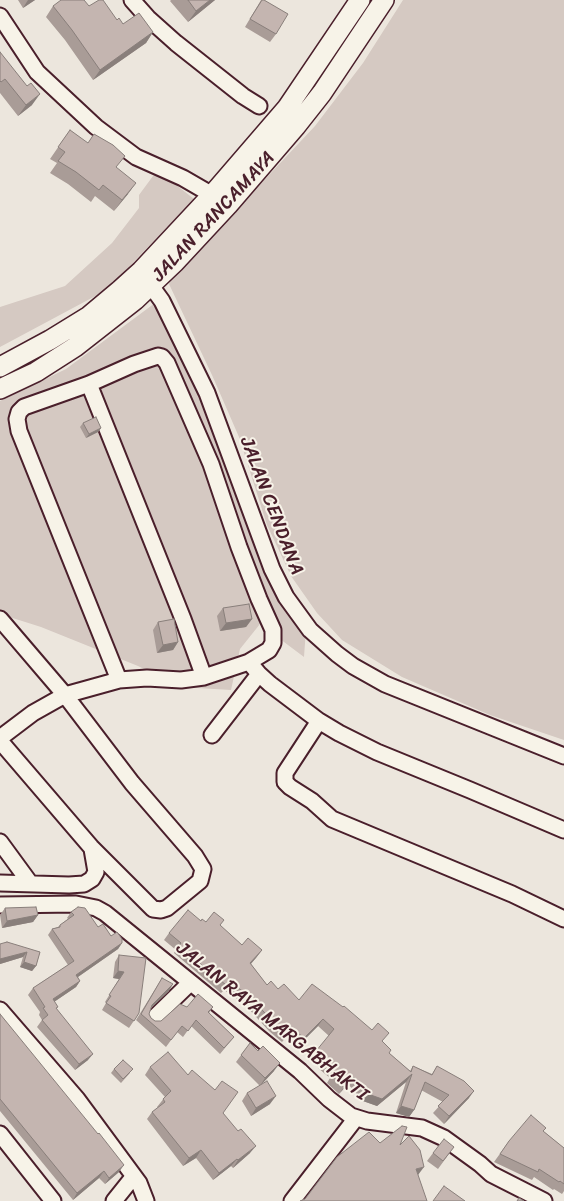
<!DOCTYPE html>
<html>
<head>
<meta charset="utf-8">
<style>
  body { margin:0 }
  canvas { display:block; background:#ece6dd }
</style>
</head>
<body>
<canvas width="564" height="1201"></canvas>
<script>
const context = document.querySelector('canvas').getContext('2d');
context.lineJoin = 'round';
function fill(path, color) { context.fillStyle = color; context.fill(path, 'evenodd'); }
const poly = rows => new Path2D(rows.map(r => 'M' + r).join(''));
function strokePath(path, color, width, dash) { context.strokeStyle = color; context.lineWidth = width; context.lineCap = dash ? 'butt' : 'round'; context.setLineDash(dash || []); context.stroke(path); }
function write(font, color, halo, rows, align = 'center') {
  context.font = font + ' Sriracha,sans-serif'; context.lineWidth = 4; context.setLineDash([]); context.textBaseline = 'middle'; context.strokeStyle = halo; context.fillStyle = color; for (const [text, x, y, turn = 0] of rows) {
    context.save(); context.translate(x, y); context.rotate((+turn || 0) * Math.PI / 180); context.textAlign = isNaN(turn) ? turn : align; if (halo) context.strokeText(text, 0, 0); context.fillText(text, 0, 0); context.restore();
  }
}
fill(poly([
  [403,0,564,0,564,740,490,715,402,677,342,640,317,613,291,576,267,525,239,437,212,375,169,284,172,278,315,126,363,63],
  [161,173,194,199,123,273,101,293,0,347,0,307,65,286,112,243,139,208,139,195,153,176],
  [155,303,222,436,306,629,304,657,260,624,240,649,231,690,180,687,138,666,41,627,0,614,0,401,66,369]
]), '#d5c9c2');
const minor = poly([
  [132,0,148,18,176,43,243,96,259,106],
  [0,16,37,72,96,127,136,157,183,178,221,200],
  [144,276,162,301,207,393,272,569,286,597,310,630,337,654,353,666,385,684,564,756],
  [89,384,183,619,204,677],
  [0,619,65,695,132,783,195,856,203,869,200,881,167,908,161,910,153,909,91,847,0,741],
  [249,662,259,674,270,684,319,721,339,733,377,752,470,790,564,830],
  [319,721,285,773,285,782,290,787,312,801,332,819,512,894,564,919],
  [212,735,259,674],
  [0,738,33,713,65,695,119,680,147,678,181,680,204,677,249,662,269,650,273,643,273,630,259,599,239,547,211,464,167,363,162,357,158,356,134,364,89,384,24,407,19,412,17,419,19,431,119,680],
  [0,842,30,883],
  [0,883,69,885,84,884,92,879,96,872,92,849],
  [0,905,76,904,96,908,105,913,300,1071,329,1099,351,1116,367,1121,422,1128,444,1138,480,1164,491,1174,544,1201],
  [0,1010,77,1099,139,1183,146,1201],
  [154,1018,190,983],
  [0,1134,53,1201],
  [114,1201,134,1176],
  [292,1201,356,1118]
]);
const tertiary = poly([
  [0,367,50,340,89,316,120,290,141,271,212,195,287,108,360,0],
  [0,389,36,372,75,347,135,300,175,262,228,205,296,126,322,93,384,0]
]);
strokePath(minor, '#4a1f2b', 19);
strokePath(tertiary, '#4a1f2b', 22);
strokePath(minor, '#f7f3e8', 15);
strokePath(tertiary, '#f7f3e8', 19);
fill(poly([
  [18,0,35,0,23,8],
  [171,0,215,0,188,22,170,1],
  [261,0,276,34,270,42,245,27],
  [53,6,89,6,117,20,123,24,153,32,146,43,93,80,65,40,46,17],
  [0,52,32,105,18,116,0,93],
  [70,130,117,168,128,194,114,211,95,196,91,202,68,184,50,173,57,163,50,159],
  [83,423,101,428,98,432,86,438,80,427],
  [223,608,252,619,246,627,220,631,217,616],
  [158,622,178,642,173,650,157,653,153,630],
  [5,908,38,915,33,922,2,928,0,915],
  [71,912,98,927,122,943,118,949,78,977,80,981,76,987,54,1002,56,1009,88,1060,75,1070,37,1027,42,1020,39,1015,40,1012,28,995,33,988,68,965,48,935,52,929,58,927,60,925,68,919,67,918],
  [201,921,220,926,242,945,262,950,251,964,267,985,278,989,382,1041,389,1053,410,1071,413,1066,432,1074,437,1066,469,1098,444,1124,433,1113,443,1102,421,1090,414,1110,409,1117,396,1113,406,1082,377,1106,363,1101,348,1084,339,1094,327,1083,330,1078,318,1068,319,1065,311,1058,329,1036,318,1026,298,1046,287,1036,282,1042,269,1031,247,1007,248,1006,224,990,221,993,174,953,176,950,164,940,169,933],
  [0,944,40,952,36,966,32,971,20,967,23,957,0,964],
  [119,955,139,1013,129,1028,102,1010,106,1003,105,1002,119,979,113,978,115,962],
  [162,978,169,991,151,1008,149,1014,151,1018,155,1021,161,1021,187,1007,213,1007,209,1013,234,1037,220,1054,191,1026,183,1037,177,1032,166,1047,136,1020],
  [0,1014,119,1172,105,1184,99,1178,73,1200,0,1111],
  [250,1043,258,1051,274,1071,260,1086,236,1062],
  [150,1067,223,1113,250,1153,233,1168,231,1166,213,1180,196,1158,183,1166,147,1119,152,1112,158,1107,157,1107,165,1097,145,1075],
  [114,1069,130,1073,121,1083,111,1073],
  [247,1093,270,1104,251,1116,242,1101],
  [546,1128,543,1131,564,1148,564,1191,562,1194,554,1189,553,1190,534,1177,532,1180,494,1162,509,1141],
  [454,1147,438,1169,427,1161,433,1153]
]), '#a99c97');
fill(poly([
  [28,0,35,0,23,8],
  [210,0,215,0,188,22,196,11],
  [153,32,146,43,93,80,100,70],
  [40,94,32,105,18,116,26,105],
  [136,183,128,194,114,211,122,200],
  [101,428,98,432,86,438,89,434],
  [252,619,246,627,220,631,226,623],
  [178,642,173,650,157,653,163,645],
  [38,915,33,922,2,928,7,921],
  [122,943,118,949,72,981,76,975],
  [262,950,256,958,245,970,250,963],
  [27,952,23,957,0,964,0,959],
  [24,962,36,966,32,971,20,967],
  [118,971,124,972,119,979,113,978],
  [80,981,76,987,48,1006,53,999],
  [173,984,169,991,147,1012,152,1005],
  [323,1019,318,1026,298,1046,304,1038],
  [93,1054,88,1060,75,1070,79,1064],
  [280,1063,274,1071,260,1086,265,1078],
  [412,1074,406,1082,377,1106,363,1101,368,1094],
  [354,1077,348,1084,339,1094,344,1087],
  [474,1091,469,1098,444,1124,449,1116],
  [276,1096,270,1104,251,1116,256,1108],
  [401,1106,414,1110,409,1117,396,1113],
  [256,1146,250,1153,233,1168,238,1160],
  [201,1150,196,1158,183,1166,189,1158],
  [237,1159,231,1166,213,1180,219,1173],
  [124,1165,119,1172,105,1184,109,1178],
  [424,1167,418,1175,416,1169],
  [104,1171,99,1178,73,1200,77,1193]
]), '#897f7b');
const building = poly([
  [61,0,84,0,89,6,99,0,103,0,117,20,119,18,123,24,139,13,153,32,100,70,72,30,53,6,61,0],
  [188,0,210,0,196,11,188,0],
  [262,0,264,0,288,14,276,34,250,19,262,0],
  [0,52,27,86,31,83,40,94,26,105,5,79,1,82,0,81,0,52],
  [70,130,88,143,94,134,113,145,125,156,116,167,136,183,122,200,103,185,99,190,76,172,58,161,65,152,58,147,70,130],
  [96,417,101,428,89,434,83,423,96,417],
  [249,604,252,619,226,623,223,608,249,604],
  [174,619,178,642,163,645,158,622,174,619],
  [36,907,38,915,7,921,5,908,36,907],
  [78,907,85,908,98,927,103,924,111,936,117,932,122,939,122,943,76,975,80,981,53,999,58,1007,56,1008,93,1054,79,1064,42,1020,48,1015,43,1008,45,1007,33,988,74,961,52,929,60,927,60,925,74,915,71,912,78,907],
  [188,910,201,921,202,919,206,922,214,912,224,920,220,925,242,945,248,938,262,950,250,963,267,985,271,981,278,989,284,984,299,1000,312,984,343,1007,344,1006,372,1030,378,1023,389,1033,382,1041,391,1050,389,1053,411,1072,413,1066,432,1075,437,1066,464,1081,474,1091,449,1116,438,1106,449,1095,425,1082,414,1110,401,1106,412,1074,382,1099,368,1094,354,1077,344,1087,332,1076,336,1072,323,1060,324,1058,316,1051,334,1029,323,1019,304,1038,292,1028,287,1034,275,1024,252,999,253,998,229,982,226,985,179,946,181,943,169,933,188,910],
  [7,942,40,952,36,966,24,962,27,952,0,959,0,944,7,942],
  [119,955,146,958,139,1013,134,1021,106,1003,111,996,109,995,124,972,118,971,119,955],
  [162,978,173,984,152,1005,149,1014,151,1018,155,1021,161,1021,180,1004,187,1007,198,994,213,1007,208,1012,234,1037,224,1048,196,1020,188,1031,182,1026,171,1040,141,1014,162,978],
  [0,1014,98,1134,99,1133,124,1165,109,1178,104,1171,77,1193,0,1099,0,1014],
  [250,1043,258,1051,263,1046,280,1063,265,1078,241,1055,250,1043],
  [168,1052,188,1075,192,1070,215,1090,222,1081,238,1092,223,1113,238,1131,241,1129,256,1146,238,1160,237,1159,219,1173,201,1150,189,1158,152,1112,165,1102,163,1099,171,1091,150,1067,168,1052],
  [123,1060,133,1069,123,1079,114,1069,123,1060],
  [267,1081,276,1096,256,1108,247,1093,267,1081],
  [531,1115,546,1128,543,1131,564,1148,564,1184,560,1181,559,1182,539,1169,538,1172,500,1154,509,1141,531,1115],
  [402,1126,407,1127,400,1145,409,1136,420,1150,424,1167,416,1169,427,1201,300,1201,305,1199,337,1157,369,1132,380,1143,402,1126],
  [444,1139,454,1147,443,1161,433,1153,444,1139],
  [444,1186,465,1201,433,1201,444,1186],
  [519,1198,524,1201,517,1201,519,1198]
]);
fill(building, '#c4b5b0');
strokePath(building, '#897f7b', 1);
write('19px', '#4a1f2b', '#f7f3e8', [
  ["JALAN RANCAMAYA",214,217,-47],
  ["JALAN CENDANA",271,506,69],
  ["JALAN RAYA MARGABHAKTI",272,1022,39]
]);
</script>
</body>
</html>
